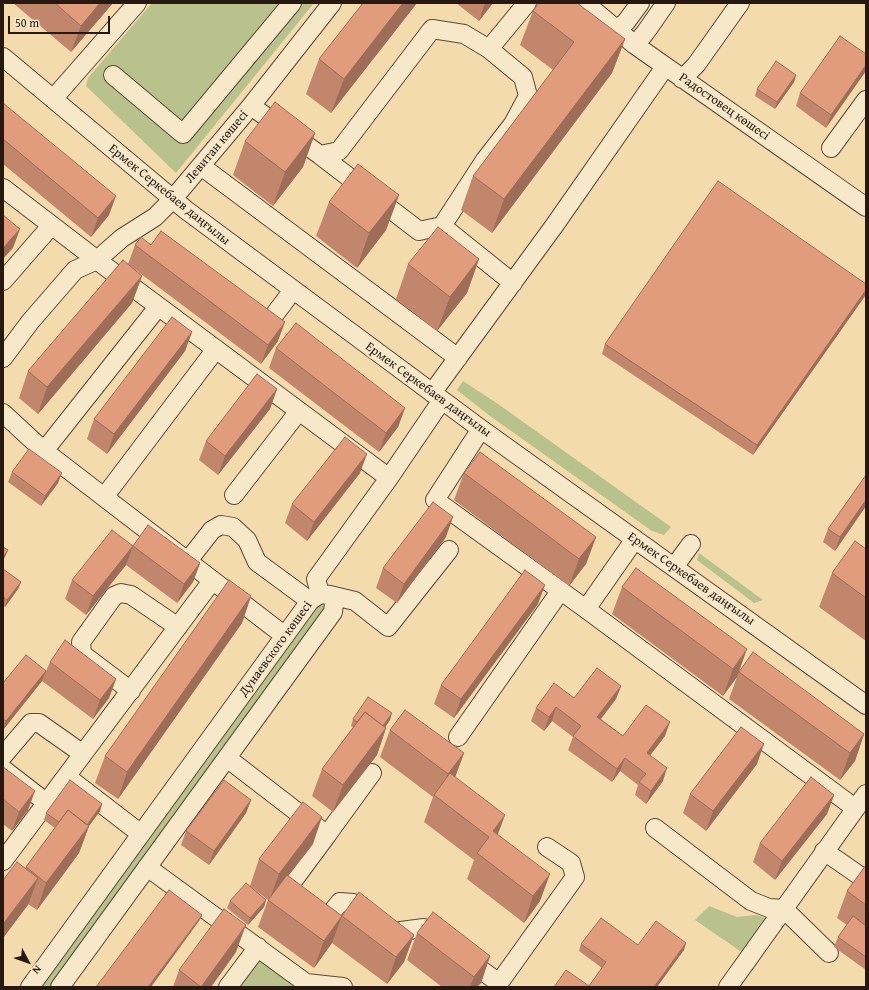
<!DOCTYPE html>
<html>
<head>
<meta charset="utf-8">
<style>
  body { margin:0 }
  #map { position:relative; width:869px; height:990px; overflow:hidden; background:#f3dbae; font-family:"Gentium Book Plus",serif }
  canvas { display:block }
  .frame { position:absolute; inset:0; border:4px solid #271812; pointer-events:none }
  .north { position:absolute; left:8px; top:942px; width:40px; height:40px; -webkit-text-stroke:3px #f7e8ca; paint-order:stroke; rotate:131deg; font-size:11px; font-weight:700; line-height:16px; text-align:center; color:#271812 }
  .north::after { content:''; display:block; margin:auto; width:14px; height:18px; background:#271812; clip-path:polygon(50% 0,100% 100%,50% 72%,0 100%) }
  .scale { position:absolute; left:8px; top:16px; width:102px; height:18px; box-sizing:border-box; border:2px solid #271812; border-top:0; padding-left:5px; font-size:12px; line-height:14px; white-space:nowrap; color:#271812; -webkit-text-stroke:3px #f7e8ca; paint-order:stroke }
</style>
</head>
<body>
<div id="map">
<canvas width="869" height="990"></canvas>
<div class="frame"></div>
<div class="north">N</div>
<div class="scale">50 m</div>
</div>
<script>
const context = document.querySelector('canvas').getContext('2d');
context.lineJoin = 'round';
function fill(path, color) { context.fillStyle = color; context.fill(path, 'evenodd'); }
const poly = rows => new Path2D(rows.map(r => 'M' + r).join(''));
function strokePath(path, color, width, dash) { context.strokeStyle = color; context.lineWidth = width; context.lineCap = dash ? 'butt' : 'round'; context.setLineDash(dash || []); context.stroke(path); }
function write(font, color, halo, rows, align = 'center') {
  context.font = font + ' "Gentium Book Plus",serif'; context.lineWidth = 4; context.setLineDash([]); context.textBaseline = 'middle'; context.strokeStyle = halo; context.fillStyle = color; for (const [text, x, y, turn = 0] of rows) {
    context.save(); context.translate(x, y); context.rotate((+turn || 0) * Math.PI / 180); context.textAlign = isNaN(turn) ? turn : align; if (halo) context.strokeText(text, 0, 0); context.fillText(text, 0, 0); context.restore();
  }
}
fill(poly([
  [152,3,314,3,176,173,86,86,88,78],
  [463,381,498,404,671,527,664,535,652,531,490,416,457,390],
  [699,553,763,600,754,603,697,560],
  [310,601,334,603,55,987,35,987],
  [709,906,737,917,757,915,770,920,746,955,695,920],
  [255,945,306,983,343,987,223,987]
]), '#b9c18c');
const minor = poly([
  [585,3,635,45,866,207],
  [616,30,626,22,640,3],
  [635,45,645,33,666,3],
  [3,57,186,210,481,429,866,705],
  [113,75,183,134,292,3],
  [682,79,696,65,740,3],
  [53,99,137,3],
  [251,106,320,155,419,231,442,226,485,160,513,124,528,96,523,77,489,49,527,3],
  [831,148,866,100],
  [320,155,339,151,432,29,464,34,489,49],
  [201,166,458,358],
  [3,188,123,280,389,478],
  [442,226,513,283],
  [3,281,51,226],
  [263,330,293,290],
  [3,358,30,322,75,270,97,260,122,238,155,217,172,200,251,106,332,3],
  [432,393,554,226,665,67],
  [3,413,44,451,285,636],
  [481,429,435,500,586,609,855,808],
  [44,451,158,307],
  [234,495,299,411],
  [105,496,216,349],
  [187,562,212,530,221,525,233,527,247,540,257,562,310,601],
  [674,567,691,544],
  [320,594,316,579,389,478,442,400],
  [330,595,355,601,388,627,449,550],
  [586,609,635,539],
  [131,691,82,654,81,642,114,596,121,593,131,595,178,627],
  [458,737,561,590],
  [3,756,31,723,39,723,83,754],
  [227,758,327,835,290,885,293,897,297,901],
  [3,769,47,803],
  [67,777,141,834],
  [655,828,751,901,769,908,784,909,829,953],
  [327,835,372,773],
  [824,851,866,880],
  [3,861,212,581],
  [147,867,306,983,343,987],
  [316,918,320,922,327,918,340,902,353,903,393,932,424,928,441,941],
  [465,958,499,983,575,877,571,863,547,847],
  [30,987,310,601,320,594,330,595,334,603,333,612,60,987],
  [228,987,258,947],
  [728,987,866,794]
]);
strokePath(minor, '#5a4939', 20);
strokePath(minor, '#f7e8ca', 18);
fill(poly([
  [13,3,113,3,71,52],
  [363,3,417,3,331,113,306,94,319,59],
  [456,3,493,3,479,21],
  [533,11,625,39,612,73,492,233,461,210,473,176,553,70,520,45],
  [866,54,826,128,796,106,800,93],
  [796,75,794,82,775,109,755,96,757,89],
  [3,103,109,215,91,237,3,164],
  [315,133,303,167,273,206,233,175,245,141],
  [399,195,386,230,357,268,316,236,329,202],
  [135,245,278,341,261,364,129,265,142,276,132,303,38,414,19,398,28,371,128,264],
  [479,259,467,293,437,331,396,299,408,264],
  [865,296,753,455,602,354,605,344],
  [192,332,185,351,107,454,87,439,94,419],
  [276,348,405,408,398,427,379,452,269,368],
  [277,389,270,409,218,475,199,460,206,441],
  [12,472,58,483,41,506,8,482],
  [360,473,307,541,285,523,292,504],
  [464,473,596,537,586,564,569,586,454,500],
  [866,475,866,506,835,551,823,542,828,529],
  [446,537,397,603,376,588,383,568],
  [133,546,126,565,86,615,65,599,72,580],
  [133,546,200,563,193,582,177,603,126,565],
  [866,549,866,641,819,607,832,573],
  [3,569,21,582,18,589,5,607,3,605],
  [622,587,739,671,864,734,855,761,840,780,729,699,737,677,723,696,612,614],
  [251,596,242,623,118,799,95,783,105,756],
  [538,604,454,718,434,704,441,685],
  [50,662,116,679,109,698,93,719,42,681,3,730,3,683,46,671],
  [621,686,616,699,601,719,623,736,665,736,650,755,663,781,646,804,635,795,638,785,620,771,612,782,568,750,573,737,552,721,544,731,531,721,536,708],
  [353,719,390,720,385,727,386,728,377,755,333,812,312,796,322,769,353,727,351,726],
  [390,730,464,753,455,777,498,835,540,901,524,923,467,879,474,860,424,822,433,797,380,757],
  [757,764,706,831,683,813,690,794],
  [3,767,28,810,12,831,3,824],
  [834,795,827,814,775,880,753,862,760,843],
  [251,800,246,813,209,865,181,845,186,831],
  [102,804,100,811,89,826,79,853,37,910,28,904,3,938,3,880,25,868,55,828,44,820,46,813],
  [313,844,288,876,342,916,414,935,404,962,387,984,332,943,314,968,258,927,268,900,250,886,266,900,264,907,248,925,227,908,230,901,250,886,259,859],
  [866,865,866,970,834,947,838,937,847,925,837,918,847,891],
  [417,933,490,956,481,983,477,987,442,987,407,960],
  [581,944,638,945,684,950,589,986,602,968,579,951],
  [236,952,211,987,173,987,179,970]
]), '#c1866c');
fill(poly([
  [100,3,113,3,71,52,81,26],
  [403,3,417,3,331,113,344,79],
  [485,3,493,3,479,21],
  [625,39,612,73,492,233,504,199],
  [866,65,866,71,826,128,831,115],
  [796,75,794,82,775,109,777,102],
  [315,133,303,167,273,206,285,172],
  [399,195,386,230,357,268,369,233],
  [116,196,109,215,91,237,98,218],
  [20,229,13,248,3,259,3,248],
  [479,259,467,293,437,331,450,297],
  [142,276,132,303,38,414,47,387],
  [866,290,865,296,753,455,757,445],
  [285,322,278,341,261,364,268,345],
  [192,332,185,351,107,454,114,434],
  [277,389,270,409,218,475,225,456],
  [405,408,398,427,379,452,386,433],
  [367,454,360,473,307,541,314,522],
  [62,473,58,483,41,506,45,496],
  [866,500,866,506,835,551,840,537],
  [453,517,446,537,397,603,404,584],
  [596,537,586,564,569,586,579,559],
  [133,546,126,565,86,615,93,596],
  [8,550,5,557,3,560,3,557],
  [200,563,193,582,177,603,184,584],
  [21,582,18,589,5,607,7,600],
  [545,585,538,604,454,718,461,699],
  [251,596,242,623,118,799,127,772],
  [747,649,737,677,723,696,733,669],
  [46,671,42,681,3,730,6,721],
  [116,679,109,698,93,719,100,700],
  [621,686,616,699,592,730,597,717],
  [556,707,552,721,544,731,549,717],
  [392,713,390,720,375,742,377,735],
  [670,722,665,736,642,766,647,753],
  [386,728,377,755,333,812,343,785],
  [864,734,855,761,840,780,850,753],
  [764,744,757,764,706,831,713,811],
  [464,753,454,780,439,799,448,774],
  [625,758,620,771,612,782,617,769],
  [667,768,663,781,646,804,651,791],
  [35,791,28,810,12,831,19,812],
  [834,795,827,814,775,880,782,861],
  [251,800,246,813,209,865,214,851],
  [102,804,100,811,86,830,89,826,79,853,37,910,46,883],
  [505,815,495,842,483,858,493,831],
  [322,817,313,844,269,901,279,874],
  [550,874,540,901,524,923,533,896],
  [38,878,28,905,3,938,3,924],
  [266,900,264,907,248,925,250,918],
  [202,915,199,921,151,987,148,987],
  [342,916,332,943,314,968,324,941],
  [246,925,236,952,211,987,201,987],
  [414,935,404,962,387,984,396,957],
  [686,943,684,950,657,987,654,987],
  [490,956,481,983,477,987,470,987,474,977]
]), '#9d6d58');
const building = poly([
  [55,3,100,3,81,26,55,3],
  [363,3,403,3,344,79,319,59,363,3],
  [539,3,577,3,625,39,504,199,473,176,574,42,533,11,539,3],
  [840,36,866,54,866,65,831,115,800,93,840,36],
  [776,61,796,75,777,102,757,89,776,61],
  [275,102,315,133,285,172,245,141,275,102],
  [3,103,116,196,98,218,3,139,3,103],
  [358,164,399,195,369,233,329,202,358,164],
  [718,181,866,284,866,290,757,445,605,344,718,181],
  [3,215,20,229,3,248,3,215],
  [438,227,479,259,450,297,408,264,438,227],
  [161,231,285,322,268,345,135,245,141,237,151,245,161,231],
  [123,260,142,276,47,387,28,371,123,260],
  [172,317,192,332,114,434,94,419,172,317],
  [296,323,405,408,386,433,276,348,296,323],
  [257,374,277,389,225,456,206,441,257,374],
  [345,437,367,454,314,522,292,504,345,437],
  [29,449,62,473,45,496,12,472,29,449],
  [480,452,596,537,579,559,464,473,480,452],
  [866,475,866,500,840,537,828,529,866,475],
  [433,502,453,517,404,584,383,568,433,502],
  [148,525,200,563,184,584,133,546,148,525],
  [112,530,133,546,93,596,72,580,112,530],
  [855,541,866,549,866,598,832,573,855,541],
  [3,547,8,550,3,557,3,547],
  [636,568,747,649,733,669,622,587,636,568],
  [3,569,21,582,7,600,3,597,3,569],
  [525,570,545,585,461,699,441,685,525,570],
  [229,580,251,596,127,772,105,756,229,580],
  [65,640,116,679,100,700,50,662,65,640],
  [753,652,864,734,850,753,739,672,753,652],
  [26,655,46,671,6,721,3,719,3,683,26,655],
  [597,668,621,686,597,717,623,736,646,705,670,722,647,753,667,768,651,791,639,782,646,774,625,758,617,769,573,736,581,726,556,707,549,717,536,708,554,683,574,698,597,668],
  [368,697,392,713,383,726,365,712,357,722,353,719,368,697],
  [405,710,464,753,448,774,390,730,405,710],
  [365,712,386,728,343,785,322,769,365,712],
  [741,727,764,744,713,811,690,794,741,727],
  [3,767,35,791,19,812,3,799,3,767],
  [450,773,505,815,493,831,550,874,533,896,477,853,489,837,434,795,450,773],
  [811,777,834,795,782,861,760,843,811,777],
  [70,780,102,804,87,825,68,810,59,822,46,813,70,780],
  [224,780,251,800,214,851,186,831,224,780],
  [303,802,322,817,279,874,259,859,303,802],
  [68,810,89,826,46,883,26,867,68,810],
  [17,862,38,878,3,924,3,880,17,862],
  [866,865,866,905,847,891,866,865],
  [287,875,342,916,359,892,414,935,396,957,342,916,324,941,268,900,287,875],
  [246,883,266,900,250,918,230,901,246,883],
  [169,890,202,915,148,987,96,987,169,890],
  [224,909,246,925,201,987,179,970,224,909],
  [433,912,490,956,474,977,417,933,433,912],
  [853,916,866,926,866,957,838,937,853,916],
  [601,918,638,945,656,921,686,943,654,987,554,987,566,970,589,986,606,962,581,944,601,918]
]);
fill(building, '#e09c7d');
strokePath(building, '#9d6d58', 1);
write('13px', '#271812', '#f7e8ca', [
  ["Радостовец көшесі",724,107,35],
  ["Левитан көшесі",217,147,-50],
  ["Ермек Серкебаев даңғылы",169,195,39],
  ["Ермек Серкебаев даңғылы",428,390,36],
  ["Ермек Серкебаев даңғылы",691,579,35],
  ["Дунаевского көшесі",276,649,-54]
]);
</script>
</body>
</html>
